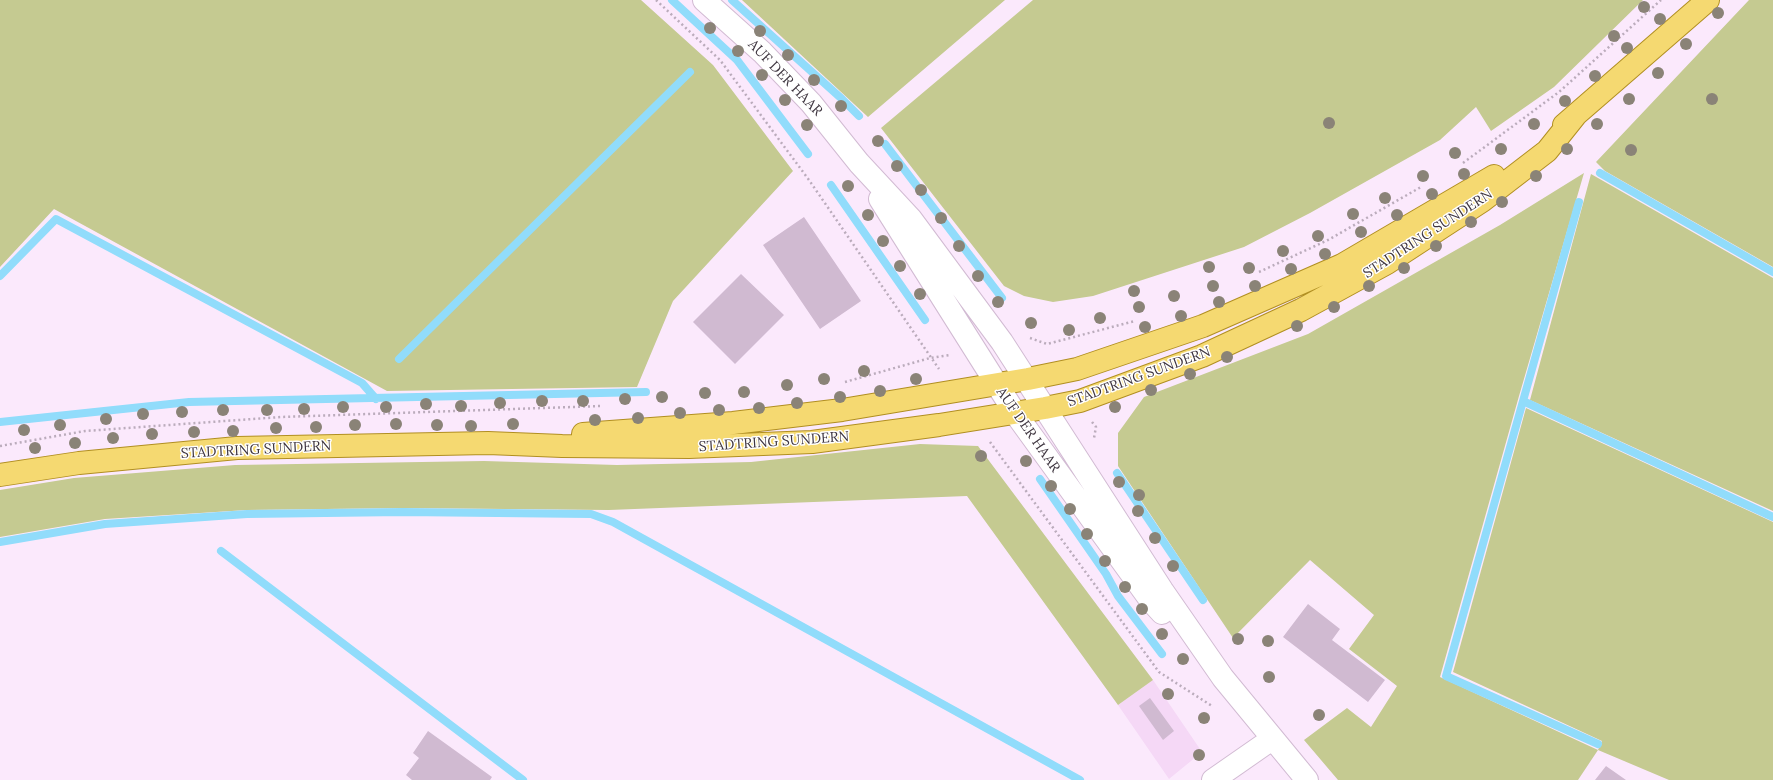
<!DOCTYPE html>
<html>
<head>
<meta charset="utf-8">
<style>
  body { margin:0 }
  canvas { display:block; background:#fbe9fc }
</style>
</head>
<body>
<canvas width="1773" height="780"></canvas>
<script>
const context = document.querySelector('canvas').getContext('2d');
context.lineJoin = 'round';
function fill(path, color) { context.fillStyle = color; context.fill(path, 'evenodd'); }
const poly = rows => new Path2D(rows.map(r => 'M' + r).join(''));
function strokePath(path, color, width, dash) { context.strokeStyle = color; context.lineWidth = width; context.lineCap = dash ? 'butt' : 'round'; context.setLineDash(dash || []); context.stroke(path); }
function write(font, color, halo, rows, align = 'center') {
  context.font = font + ' Lora,serif'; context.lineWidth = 3; context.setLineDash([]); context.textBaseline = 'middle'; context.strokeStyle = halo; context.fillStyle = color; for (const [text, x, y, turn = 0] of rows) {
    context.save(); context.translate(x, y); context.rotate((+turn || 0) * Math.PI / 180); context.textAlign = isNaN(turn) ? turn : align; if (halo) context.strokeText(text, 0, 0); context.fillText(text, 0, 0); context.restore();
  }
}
fill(poly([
  [1153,680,1202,752,1169,779,1118,705]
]), '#f5d8f6');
fill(poly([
  [0,0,641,0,713,65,793,171,673,301,637,387,387,391,54,209,0,267],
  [742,0,1005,0,868,117],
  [1033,0,1643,0,1554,87,1491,131,1476,107,1440,140,1310,213,1244,247,1093,296,1053,302,1024,296,1004,286,881,128],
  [1749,0,1773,0,1773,267,1605,171,1596,162],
  [1584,173,1519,396,1440,677,1598,750,1602,741,1453,672,1526,408,1773,522,1773,780,1669,780,1598,750,1578,780,1338,780,1304,740,1347,708,1371,727,1397,686,1349,649,1374,615,1310,560,1233,638,1118,466,1118,433,1144,397,1308,334,1500,225],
  [1591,174,1773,278,1773,511,1530,400],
  [920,444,978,446,1153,680,1118,705,967,496,609,510,404,508,247,510,105,519,0,537,0,490,74,478,235,465,484,461,617,465,751,462]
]), '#c5ca91');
strokePath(poly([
  [672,0,737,60,808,154],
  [732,0,842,99,859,116],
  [885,144,1002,298],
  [1600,173,1773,272],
  [831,185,925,320],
  [1579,202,1523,401,1773,517],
  [0,276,56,219,362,383,376,399],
  [399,359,690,72],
  [1523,401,1446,676,1598,744],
  [0,422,189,402,646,392],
  [1117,473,1203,600],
  [1040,479,1106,574,1118,596,1162,654],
  [0,542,105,524,247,514,403,512,591,514,613,522,1080,780],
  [221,551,523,780]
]), '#91dcfb', 8);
fill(poly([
  [804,217,861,301,820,329,763,245],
  [741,274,784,315,735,364,693,322],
  [1308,604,1340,629,1332,640,1385,680,1368,702,1283,637],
  [1150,698,1174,731,1163,740,1139,706],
  [428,731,492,777,490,780,412,780,406,775,419,758,413,753],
  [1606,766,1626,780,1595,780]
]), '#d0bad1');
const minor = poly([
  [704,0,762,52,811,103,859,163,911,219,1002,342,1162,590,1223,678,1307,780],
  [880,199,1015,413,1151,601,1162,613],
  [1213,780,1272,739]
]);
const major = poly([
  [1564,125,1708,0],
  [583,434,733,423,842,410,1028,379,1077,369,1203,326,1342,265,1494,176],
  [0,475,79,463,237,448,488,443,562,446,689,447,812,442,939,425,1045,408,1080,401,1202,356,1301,310,1387,263,1482,201,1547,151,1575,116]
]);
strokePath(minor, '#d2bbd3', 24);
strokePath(major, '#b18f22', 24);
strokePath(poly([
  [656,0,720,60,809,180,939,369],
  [1463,163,1559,92,1661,0],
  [1259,272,1328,240,1421,187],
  [1030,338,1047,344,1135,321],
  [845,382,930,358,950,355],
  [1092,422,1096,427,1094,438],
  [990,442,1159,672,1212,706],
  [0,446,85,431,281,417,601,406]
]), '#bbacbc', 2.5, [2, 3]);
strokePath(minor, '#fff', 22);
strokePath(major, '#f5d971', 22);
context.fillStyle = '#8a8377';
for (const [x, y] of [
  [1644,7],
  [1718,13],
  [1660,19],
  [710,28],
  [760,31],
  [1614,36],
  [1686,44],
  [1627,48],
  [738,51],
  [788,55],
  [1658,73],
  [762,75],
  [1595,76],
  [814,80],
  [1629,99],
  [1712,99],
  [785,100],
  [1565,101],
  [841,106],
  [1329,123],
  [1534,124],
  [1597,124],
  [807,125],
  [878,141],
  [1501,149],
  [1567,149],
  [1631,150],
  [1455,153],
  [897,166],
  [1464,174],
  [1423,176],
  [1536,176],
  [848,186],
  [921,190],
  [1432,194],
  [1385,198],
  [1502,202],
  [1353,214],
  [868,215],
  [1397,215],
  [941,218],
  [1471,222],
  [1361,232],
  [1318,236],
  [883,241],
  [959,246],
  [1436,246],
  [1283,251],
  [1325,254],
  [900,266],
  [1209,267],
  [1249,268],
  [1404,268],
  [1291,269],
  [978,276],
  [1213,286],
  [1255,286],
  [1369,286],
  [1134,291],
  [920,294],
  [1174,296],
  [998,302],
  [1219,302],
  [1139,307],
  [1334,307],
  [1181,316],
  [1100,318],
  [1031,323],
  [1297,326],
  [1145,327],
  [1069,330],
  [1227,357],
  [864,371],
  [1190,374],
  [824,379],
  [916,379],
  [787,385],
  [1151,390],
  [880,391],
  [744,392],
  [705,393],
  [662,397],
  [840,397],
  [625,399],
  [542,401],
  [583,401],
  [500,403],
  [797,403],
  [426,404],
  [461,406],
  [343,407],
  [386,407],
  [1115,407],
  [759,408],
  [304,409],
  [223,410],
  [267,410],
  [719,410],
  [182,412],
  [680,413],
  [143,414],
  [638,418],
  [106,419],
  [595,420],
  [396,424],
  [513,424],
  [60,425],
  [355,425],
  [437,425],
  [471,426],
  [316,427],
  [276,428],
  [24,430],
  [233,431],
  [194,432],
  [152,434],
  [113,438],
  [75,443],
  [35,448],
  [981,456],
  [1026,461],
  [1119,482],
  [1051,486],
  [1139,495],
  [1070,509],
  [1138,511],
  [1087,534],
  [1155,538],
  [1105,561],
  [1173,566],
  [1125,587],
  [1142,609],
  [1162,634],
  [1238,639],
  [1268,641],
  [1183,659],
  [1269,677],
  [1168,694],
  [1319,715],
  [1204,718],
  [1199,755]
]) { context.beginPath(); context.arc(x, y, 6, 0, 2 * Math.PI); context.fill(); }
write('14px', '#3e353f', '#fff', [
  ["AUF DER HAAR",785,78,46],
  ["STADTRING SUNDERN",1428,234,-33],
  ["STADTRING SUNDERN",1139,377,-20],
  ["AUF DER HAAR",1028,430,55],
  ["STADTRING SUNDERN",774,442,-4],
  ["STADTRING SUNDERN",256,450,-3]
]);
</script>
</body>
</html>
